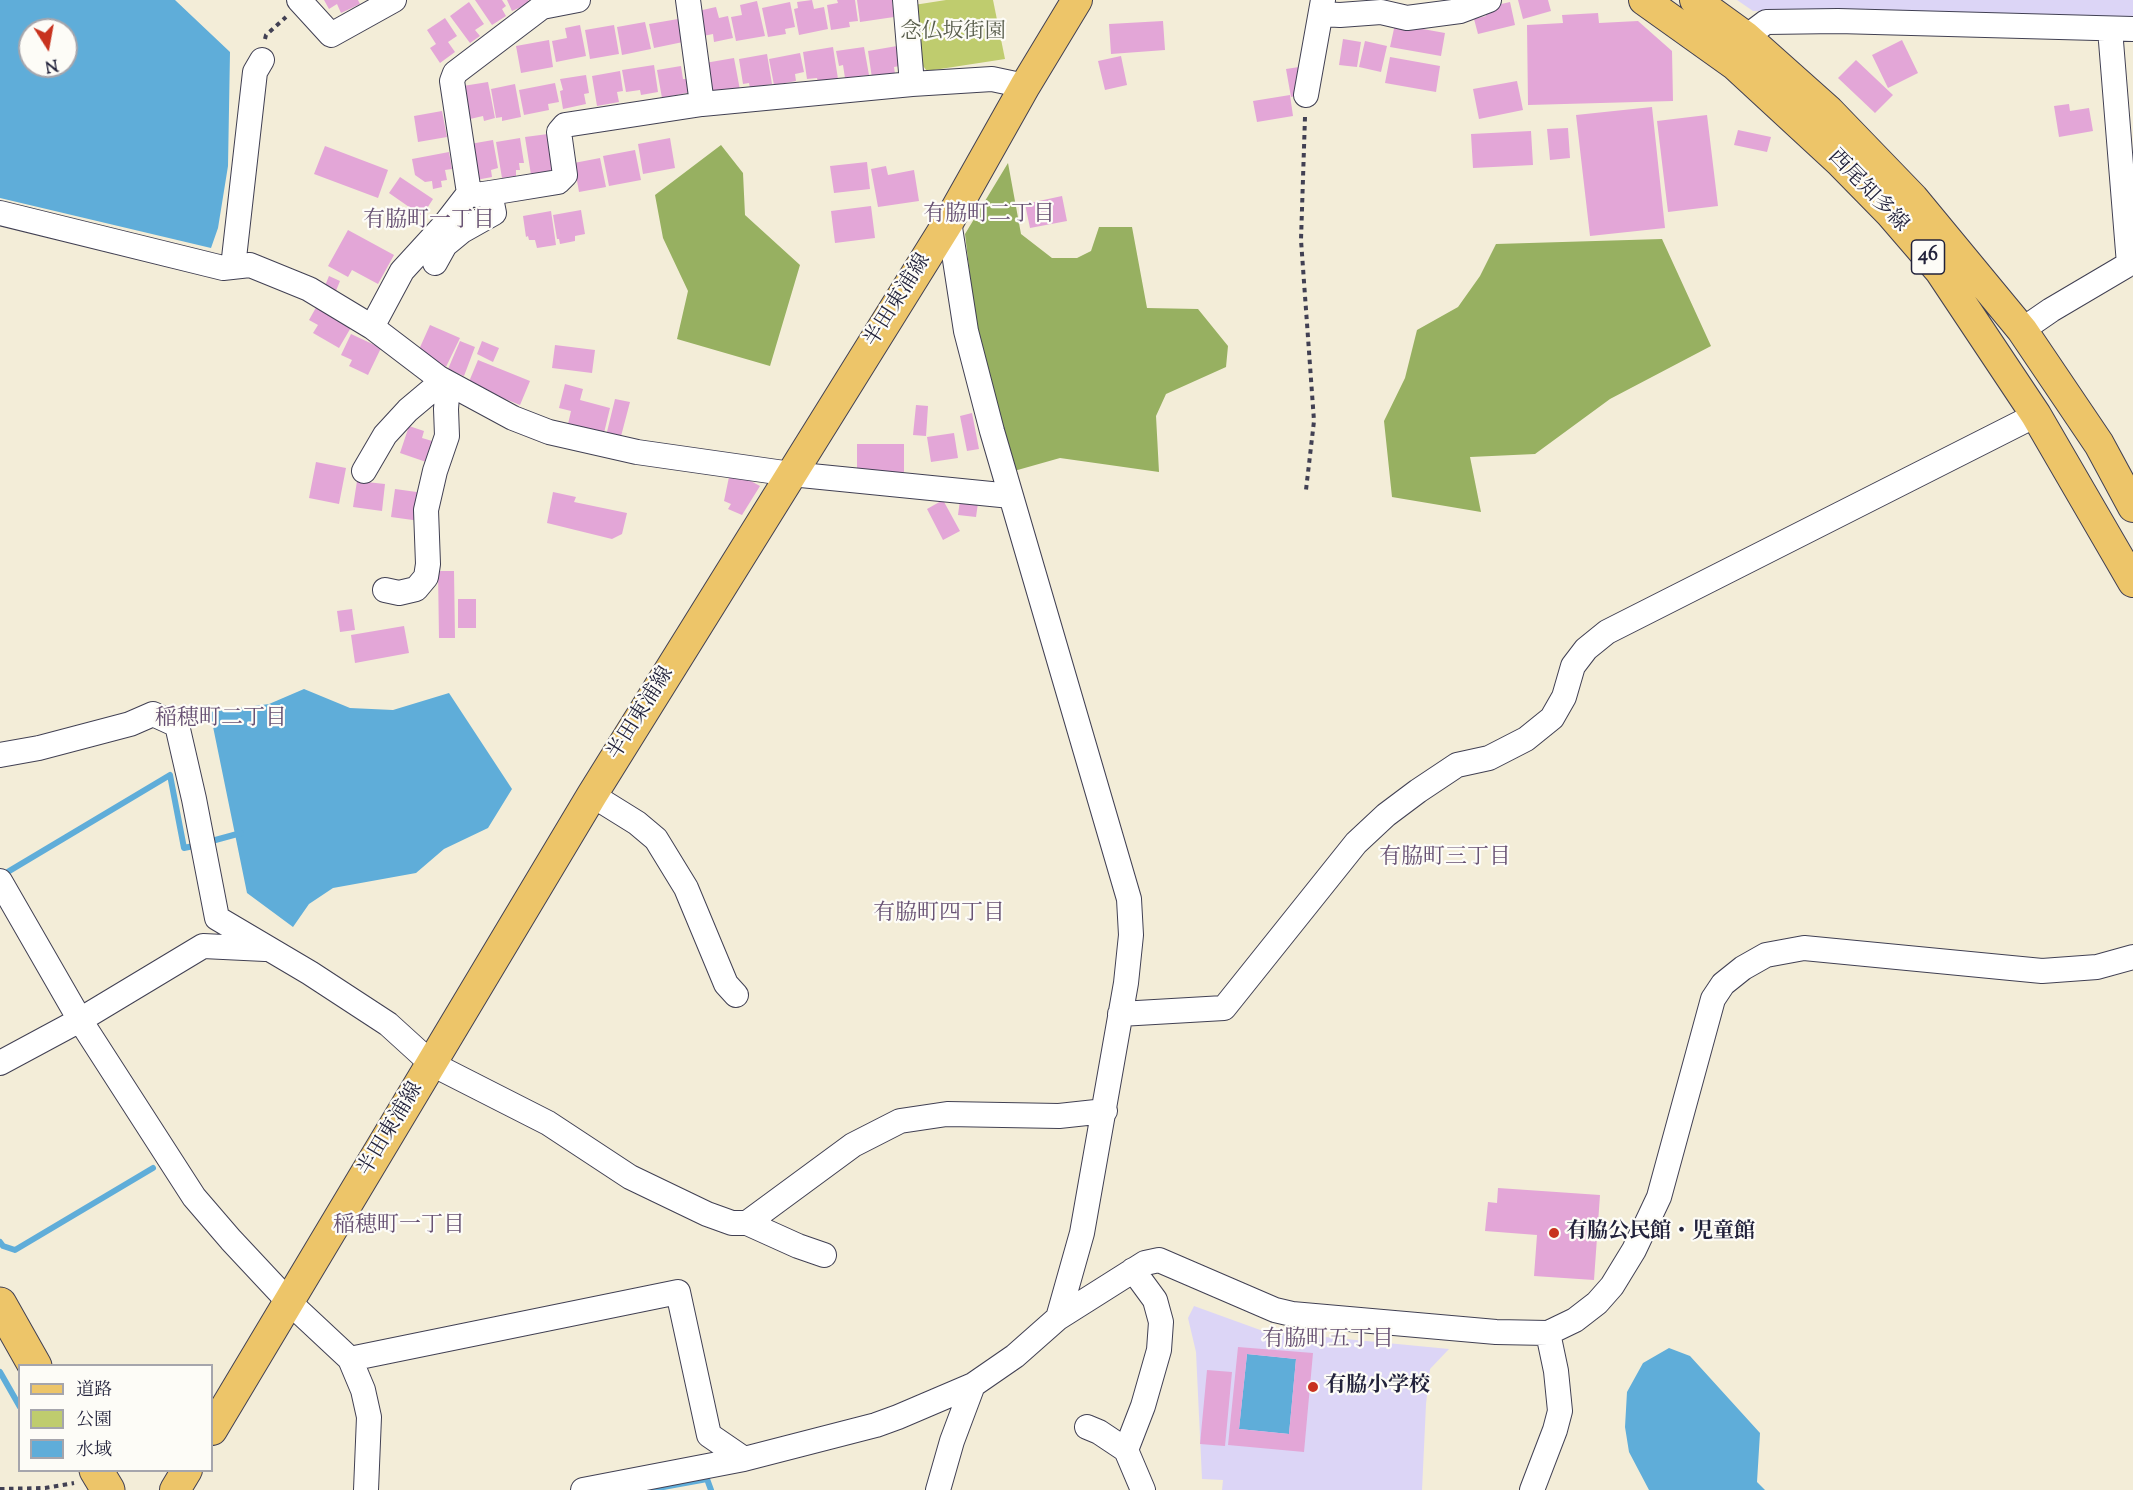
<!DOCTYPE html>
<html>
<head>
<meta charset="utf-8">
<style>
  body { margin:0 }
  #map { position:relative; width:2133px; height:1490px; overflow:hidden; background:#f3edd8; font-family:"Sorts Mill Goudy","Noto Serif JP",serif }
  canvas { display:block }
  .legend { position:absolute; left:18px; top:1364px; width:195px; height:108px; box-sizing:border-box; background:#fdfcf7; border:2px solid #a5a5ac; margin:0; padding:8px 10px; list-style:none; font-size:18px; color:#22223b }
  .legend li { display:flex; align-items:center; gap:12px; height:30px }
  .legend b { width:30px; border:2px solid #a5a5ac }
  .north { position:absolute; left:18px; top:18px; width:60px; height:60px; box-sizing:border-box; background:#fdfcf7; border:2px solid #a5a5ac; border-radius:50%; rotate:169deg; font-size:16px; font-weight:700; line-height:24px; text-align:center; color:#22223b }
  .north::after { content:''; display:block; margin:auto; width:21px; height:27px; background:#c8321e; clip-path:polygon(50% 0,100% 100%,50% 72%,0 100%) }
</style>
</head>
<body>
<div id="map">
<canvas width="2133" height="1490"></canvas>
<ul class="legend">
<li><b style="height:8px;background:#edc569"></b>道路</li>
<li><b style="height:16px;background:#bfcc6e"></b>公園</li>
<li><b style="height:16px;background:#5fadd9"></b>水域</li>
</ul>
<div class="north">N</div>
</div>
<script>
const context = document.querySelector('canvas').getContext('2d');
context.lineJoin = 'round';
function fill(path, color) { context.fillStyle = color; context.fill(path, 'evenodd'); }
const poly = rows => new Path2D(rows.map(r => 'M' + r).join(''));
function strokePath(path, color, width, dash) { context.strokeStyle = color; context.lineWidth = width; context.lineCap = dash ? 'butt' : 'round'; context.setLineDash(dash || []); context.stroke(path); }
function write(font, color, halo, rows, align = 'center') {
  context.font = font + ' "Sorts Mill Goudy","Noto Serif JP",serif'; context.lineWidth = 4.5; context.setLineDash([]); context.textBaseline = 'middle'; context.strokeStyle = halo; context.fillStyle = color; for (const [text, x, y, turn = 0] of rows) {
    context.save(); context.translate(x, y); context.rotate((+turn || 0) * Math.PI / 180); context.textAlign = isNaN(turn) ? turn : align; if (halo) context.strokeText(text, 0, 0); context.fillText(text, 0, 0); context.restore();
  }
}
fill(poly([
  [1737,0,2133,0,2133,20,1753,11],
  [1194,1306,1263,1331,1449,1349,1430,1369,1426,1404,1422,1490,1222,1490,1223,1480,1202,1479,1196,1352,1188,1318]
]), '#dcd5f6');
fill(poly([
  [946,0,993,0,1005,59,927,71,923,66,914,5]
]), '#bfcc6e');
fill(poly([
  [721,145,743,173,745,215,800,265,770,366,677,339,688,291,663,238,655,195],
  [1008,163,1021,234,1052,258,1077,258,1091,251,1099,227,1132,227,1147,308,1198,309,1228,346,1226,367,1166,394,1156,416,1159,472,1060,458,1014,471,976,326,965,234],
  [1662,239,1711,346,1610,399,1535,454,1470,457,1481,512,1392,497,1384,421,1405,378,1417,330,1458,307,1480,276,1496,244]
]), '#97b061');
fill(poly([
  [0,0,175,0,230,52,228,166,218,228,211,248,0,198],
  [30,30,66,30,66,66,30,66],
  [304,689,350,708,393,710,449,693,512,789,488,828,444,849,416,873,333,888,309,904,293,927,247,893,210,712,269,704],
  [1669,1348,1690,1356,1760,1433,1757,1482,1765,1490,1649,1490,1629,1452,1625,1427,1627,1392,1643,1363],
  [1247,1354,1296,1359,1289,1434,1239,1429]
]), '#5fadd9');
strokePath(poly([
  [208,842,241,833],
  [1,876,170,775,184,848,198,845],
  [0,1242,3,1246,15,1250,153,1168],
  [0,1372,20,1407],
  [647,1490,707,1479,711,1490]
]), '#5fadd9', 6);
fill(poly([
  [324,0,358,0,360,4,341,13,337,4,329,9],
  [475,0,502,0,506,6,502,9,506,16,492,25],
  [507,0,528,0,530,3,512,11],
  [812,0,814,9,824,7,828,29,799,35,794,9,798,8,797,2],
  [837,0,855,0,858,21,849,22,850,27,831,30,827,5,838,3],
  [857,0,892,0,894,17,860,22],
  [1518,0,1548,0,1551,11,1523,19],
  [757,1,765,36,736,41,731,17,742,15,740,5],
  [469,2,484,24,475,30,480,36,470,43,450,16],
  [790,2,795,27,785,29,786,34,768,37,762,8],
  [1510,2,1515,25,1478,34,1474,19,1486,16,1484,8],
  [716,7,719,18,728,16,733,38,714,42,713,34,703,36,698,11],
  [1598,13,1599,23,1638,21,1672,51,1673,101,1528,105,1527,25,1563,23,1562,15],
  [445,18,457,36,448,42,455,52,440,63,430,48,436,44,427,30],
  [678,19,683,42,654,48,649,24],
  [1163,21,1165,50,1111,54,1109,24],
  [645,22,651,49,622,55,617,27],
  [1395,24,1445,33,1441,56,1390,47],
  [580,25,586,56,556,62,552,41,567,38,565,28],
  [614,25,619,54,590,59,585,30],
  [1343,39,1361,42,1357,67,1339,65],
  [549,40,553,67,521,73,516,46],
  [1902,40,1918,73,1888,88,1872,55],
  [1365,41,1387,46,1381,72,1359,67],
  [897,46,900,66,894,67,895,74,872,78,868,51],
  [833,47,838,79,818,82,817,78,807,79,803,52],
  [864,47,869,75,845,78,843,65,839,66,836,51],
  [800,53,804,72,795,74,796,81,774,85,769,59],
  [767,54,772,84,750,88,749,83,743,84,739,59],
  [1121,56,1127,85,1105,90,1098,61],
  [1390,57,1440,66,1436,92,1385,83],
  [734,58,740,90,712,96,705,63],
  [1856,60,1893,95,1875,113,1838,78],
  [654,65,658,92,641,95,640,90,626,92,622,70],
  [681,66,683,79,688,79,691,92,662,98,657,70],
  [1299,67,1304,94,1291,97,1286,69],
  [620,71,623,91,617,92,619,102,597,106,592,76],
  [586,75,589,93,584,94,586,104,563,109,560,91,563,90,560,79],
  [1517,81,1523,110,1479,119,1473,89],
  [488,82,495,118,484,121,483,116,470,119,463,86],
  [555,83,559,102,548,104,549,110,524,115,519,90],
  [515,84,521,117,502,121,502,117,496,118,491,89],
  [1290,95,1293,116,1257,122,1253,101],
  [2069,104,2070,111,2089,108,2093,131,2059,137,2054,106],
  [1652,107,1665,228,1590,236,1576,115],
  [442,111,447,137,418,142,414,116],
  [1707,115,1718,206,1668,212,1657,121],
  [1568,128,1570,158,1550,160,1547,129],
  [1738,130,1771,137,1767,152,1734,145],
  [1531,131,1533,165,1473,168,1471,134],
  [548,134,553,171,531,175,525,137],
  [520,138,524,163,519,163,520,170,516,170,516,176,502,178,496,142],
  [670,138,675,168,643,174,638,144],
  [493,140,498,168,491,170,492,177,476,180,470,144],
  [325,146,388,170,378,198,314,174],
  [635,150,641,180,609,186,603,156],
  [449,152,452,169,445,170,447,180,441,181,442,187,433,189,432,181,425,182,415,175,412,159],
  [600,158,606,187,579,192,574,163],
  [867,162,870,189,834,193,830,166],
  [886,166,888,175,914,170,919,201,878,207,871,169],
  [400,177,433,199,422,216,389,193],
  [1062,196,1067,221,1030,228,1025,204],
  [871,206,875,238,835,243,831,211],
  [581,210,585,234,575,236,575,241,560,244,559,239,557,239,553,215],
  [551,211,556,245,537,248,535,240,529,240,528,236,526,237,523,216],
  [348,230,394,255,378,284,352,270,348,277,328,266],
  [329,276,340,281,333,298,322,293],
  [318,304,353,324,339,348,313,333,318,325,309,320],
  [430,325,460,338,446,367,417,354],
  [351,334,381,348,368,375,349,366,352,360,341,355],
  [460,341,475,347,464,376,448,369],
  [482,341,499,348,493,362,477,354],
  [555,345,595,350,592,373,552,368],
  [478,360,530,381,520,405,468,384],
  [565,384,583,389,580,400,610,408,604,433,568,424,571,411,559,408],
  [615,399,630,402,620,440,606,436],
  [916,405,928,406,926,436,913,435],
  [972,413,979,449,967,451,960,416],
  [409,426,424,431,422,438,439,443,432,464,400,453],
  [954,433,958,458,931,462,927,437],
  [857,444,904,444,904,472,857,472],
  [316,462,346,468,339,504,309,498],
  [729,477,747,479,760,486,742,515,728,509,731,504,724,501],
  [357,481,385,484,382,511,353,507],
  [395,489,424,493,420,521,391,517],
  [553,492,576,497,574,502,627,513,622,534,612,539,547,523],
  [943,500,960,531,943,540,927,509],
  [960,500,978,503,976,517,958,515],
  [438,571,454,571,455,638,439,638],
  [458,599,476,599,476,628,458,628],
  [352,609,355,630,340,632,337,611],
  [404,626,409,653,355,663,351,635],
  [1498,1188,1600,1195,1594,1280,1534,1276,1537,1235,1485,1231,1488,1202,1497,1203],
  [1238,1347,1313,1353,1304,1452,1228,1445],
  [1247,1354,1296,1359,1289,1434,1239,1429],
  [1207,1370,1232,1372,1225,1446,1200,1444]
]), '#e3a6d7');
const minor = poly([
  [299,0,331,35,394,0],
  [578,0,542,7,455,73,452,81,469,193,476,195,490,193,558,182,565,175,559,132,565,125,702,104,912,84,992,79,1025,86],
  [688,0,702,104],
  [905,0,912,84],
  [1321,14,1340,15,1381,12,1407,18,1460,11,1489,0],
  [2110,29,2129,264],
  [1746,37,1766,22,1838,21,2133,29],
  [1306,95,1323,0],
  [0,213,223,268,250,265,309,289,372,327,439,378,513,418,549,432,637,452,791,474,1011,496],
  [949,221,966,331,992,431,1129,899,1131,935,1126,983,1082,1233,1058,1318],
  [435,263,445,245,462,231,494,213,490,193],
  [233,267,255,72,262,60],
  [372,327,402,271,445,224,469,193],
  [2022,330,2051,310,2129,264,2133,263],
  [364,471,385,435,408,410,433,389,439,378],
  [385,590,399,593,416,589,426,577,428,564,426,510,435,471,447,436,446,409,448,383],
  [0,755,39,748,130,724,153,714,177,725,194,799,217,918,310,973,388,1024,432,1064,548,1123,630,1177,707,1214,732,1223,747,1223,853,1145,900,1121,947,1114,1059,1116,1105,1111],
  [592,795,637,823,656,839,686,888,726,984,736,995],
  [0,881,80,1020,194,1197,231,1240,289,1302,350,1359,363,1390,369,1417,366,1490],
  [1120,1014,1224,1008,1356,843,1386,815,1418,791,1457,765,1489,758,1526,739,1552,718,1564,697,1573,666,1586,649,1607,632,2036,415],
  [0,1063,80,1020,203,946,265,949],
  [747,1223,798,1246,824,1255],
  [1133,1270,1155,1300,1161,1322,1159,1350,1143,1406,1126,1450,1143,1490],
  [350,1359,678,1292,709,1435,744,1459],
  [1087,1427,1099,1432,1126,1450],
  [583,1490,744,1459,876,1425,898,1417,973,1385,1015,1356,1058,1318,1145,1263,1159,1260,1275,1310,1292,1314,1496,1332,1548,1333,1575,1320,1597,1303,1612,1286,1634,1250,1659,1197,1713,999,1723,984,1743,968,1766,955,1804,948,2042,971,2097,967,2133,957],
  [938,1490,952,1441,973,1385],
  [1532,1490,1555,1430,1560,1411,1556,1371,1548,1333]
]);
const major = poly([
  [1644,0,1735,65,1840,162,1890,213,1940,271,2036,415,2133,582],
  [1695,0,1746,37,1829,111,1913,198,2022,330,2099,444,2133,507],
  [212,1430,592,795,949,221,1025,86,1077,0],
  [175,1490,187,1470]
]);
const highway = poly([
  [0,1304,35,1366],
  [96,1470,108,1490]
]);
strokePath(minor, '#414053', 26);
strokePath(major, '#414053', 32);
strokePath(highway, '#414053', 35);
strokePath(poly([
  [265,39,266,35,286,17],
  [1305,117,1301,240,1314,421,1306,490],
  [0,1489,45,1488,74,1483]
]), '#414053', 4, [4.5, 4.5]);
strokePath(minor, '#fff', 24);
strokePath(major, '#edc569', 30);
strokePath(highway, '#edc569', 33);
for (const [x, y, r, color] of [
  [1554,1233,6,"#c8321e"],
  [1313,1387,6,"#c8321e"]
]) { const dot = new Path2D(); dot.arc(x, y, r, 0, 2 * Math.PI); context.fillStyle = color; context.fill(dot); strokePath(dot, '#fdfcf7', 2); }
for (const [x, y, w] of [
  [1928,257,33]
]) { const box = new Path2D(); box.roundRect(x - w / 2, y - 17, w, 34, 4.5); context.fillStyle = '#fdfcf7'; context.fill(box); strokePath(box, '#22223b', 1.5); }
write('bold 20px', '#22223b', null, [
  ["46",1928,257]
]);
write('21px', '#595e4d', '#fdfcf7', [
  ["念仏坂街園",953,33]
]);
write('21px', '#22223b', '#fdfcf7', [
  ["西尾知多線",1867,192,46],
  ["半田東浦線",899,301,-58],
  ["半田東浦線",642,714,-58],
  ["半田東浦線",392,1130,-59]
]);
write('bold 21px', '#22223b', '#fdfcf7', [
  ["有脇公民館・児童館",1566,1233],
  ["有脇小学校",1325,1387]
], 'left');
write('22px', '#665072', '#fdfcf7', [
  ["有脇町二丁目",989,216],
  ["有脇町一丁目",429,222],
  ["稲穂町二丁目",221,720],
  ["有脇町三丁目",1445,859],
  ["有脇町四丁目",939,915],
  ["稲穂町一丁目",399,1227],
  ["有脇町五丁目",1328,1341]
]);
</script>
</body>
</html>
